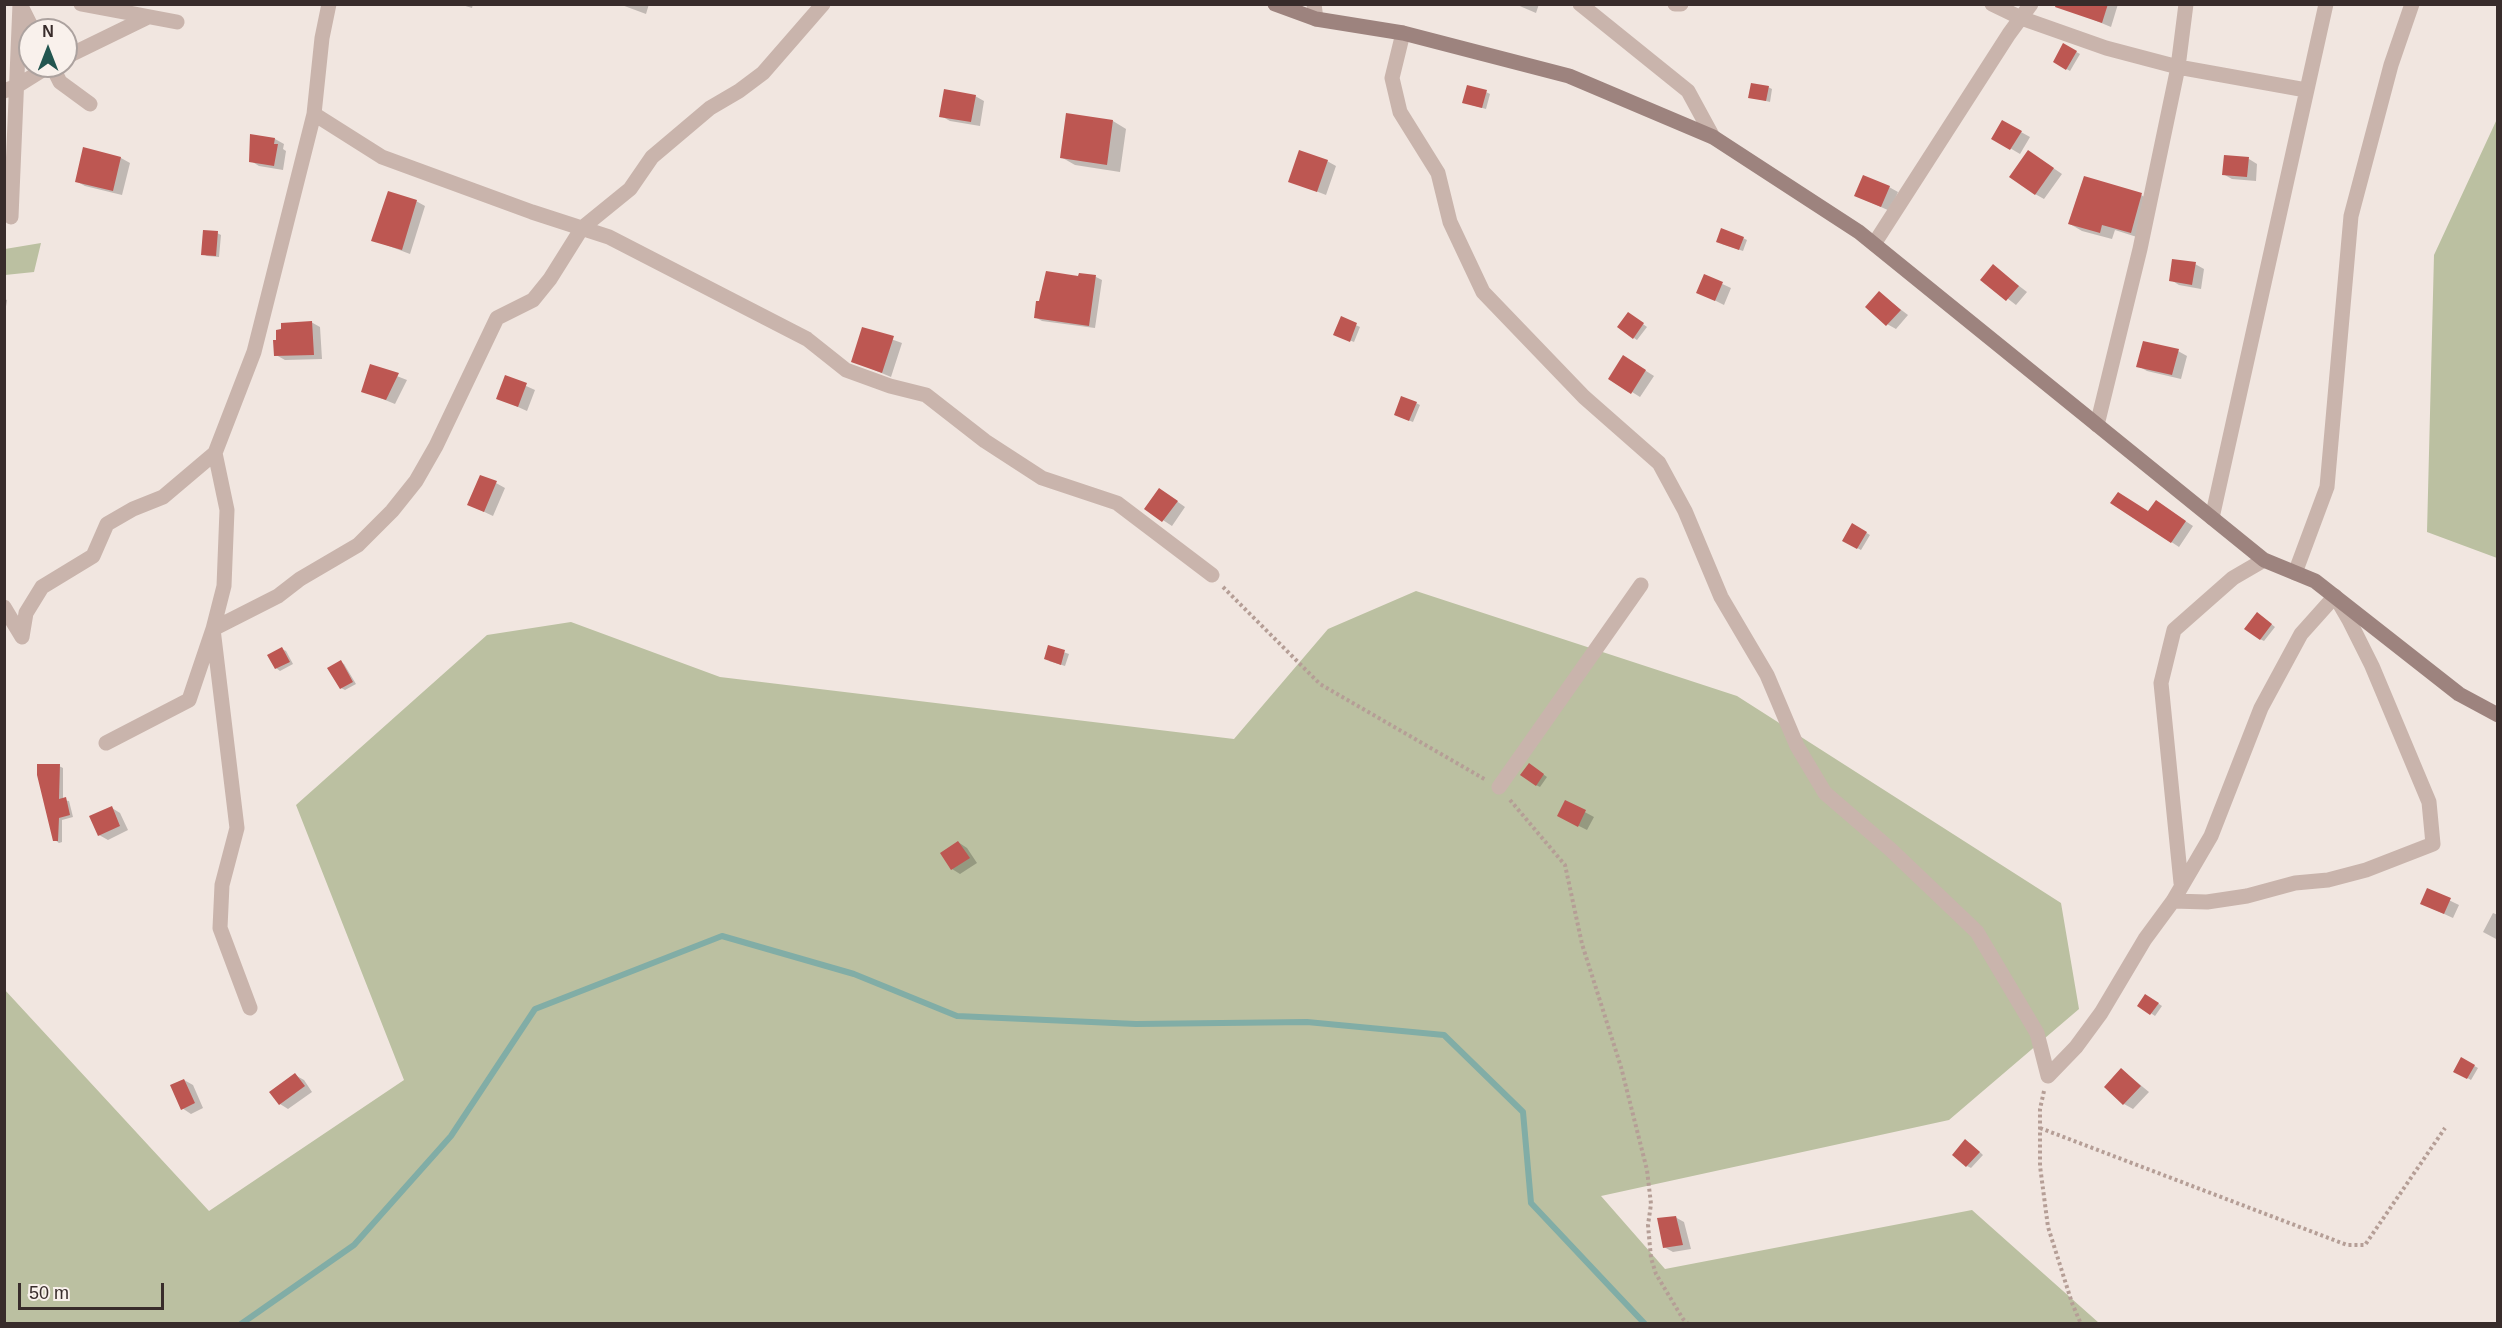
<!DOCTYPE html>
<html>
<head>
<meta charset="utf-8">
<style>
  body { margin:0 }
  #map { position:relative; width:2502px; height:1328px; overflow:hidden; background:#f1e6e0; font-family:Arial,sans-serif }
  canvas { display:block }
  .frame { position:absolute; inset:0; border:6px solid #382c2b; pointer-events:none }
  .north { position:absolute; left:18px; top:18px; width:60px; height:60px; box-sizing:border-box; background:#f9f1ec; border:2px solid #aca29f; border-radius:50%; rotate:0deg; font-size:16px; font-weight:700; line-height:24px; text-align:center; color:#382c2b }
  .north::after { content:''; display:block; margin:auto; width:21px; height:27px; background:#235650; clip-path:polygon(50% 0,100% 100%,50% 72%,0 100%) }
  .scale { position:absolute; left:18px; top:1283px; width:146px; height:27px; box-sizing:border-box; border:3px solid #382c2b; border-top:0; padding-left:8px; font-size:18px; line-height:21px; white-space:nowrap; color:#382c2b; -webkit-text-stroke:4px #f9f1ec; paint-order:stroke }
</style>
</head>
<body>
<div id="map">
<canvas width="2502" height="1328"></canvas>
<div class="frame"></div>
<div class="north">N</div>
<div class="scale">50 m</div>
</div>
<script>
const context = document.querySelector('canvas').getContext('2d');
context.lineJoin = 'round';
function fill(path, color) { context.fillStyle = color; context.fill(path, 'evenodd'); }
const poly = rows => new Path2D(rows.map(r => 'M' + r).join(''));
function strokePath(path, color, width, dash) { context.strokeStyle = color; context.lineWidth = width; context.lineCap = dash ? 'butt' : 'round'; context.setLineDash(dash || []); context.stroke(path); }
fill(poly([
  [2497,119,2497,558,2427,532,2434,255],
  [41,243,34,272,5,275,5,249],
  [1416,591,1737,696,2061,903,2079,1009,1949,1120,1601,1196,1665,1269,1972,1210,2099,1323,5,1323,4,989,209,1211,404,1080,296,805,487,635,571,622,720,677,1234,739,1328,629]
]), '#bbc0a1');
fill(poly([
  [459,4,473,4,472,8],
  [619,4,649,4,646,14],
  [1515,4,1539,4,1536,13],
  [2085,4,2118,4,2111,27,2082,15],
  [2064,45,2080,54,2070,71,2055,62],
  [1768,87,1772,89,1770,102,1750,97],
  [1486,92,1490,94,1486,109,1468,104],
  [975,96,984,101,980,126,950,121,941,116],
  [1067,115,1113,121,1126,129,1120,172,1075,165,1061,157],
  [2003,122,2030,137,2020,154,1993,138],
  [251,135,275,139,284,144,283,149,286,151,283,170,259,166,251,161],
  [85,149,121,158,130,163,122,195,85,186,76,181],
  [2037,157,2062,174,2044,199,2035,194],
  [2249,159,2257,164,2256,181,2232,179,2223,174],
  [1327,161,1336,166,1326,195,1290,181],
  [1889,187,1898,192,1890,211,1865,200],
  [2141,195,2153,202,2143,239,2115,230,2112,239,2082,231,2070,224],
  [416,201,425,206,410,254,373,240],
  [217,233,221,235,219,257,207,256,203,254],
  [1743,238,1747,240,1743,251,1722,244],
  [2195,264,2204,269,2201,289,2179,285,2171,280],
  [1993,266,2027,292,2016,305,1982,279],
  [1080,274,1096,277,1102,280,1095,328,1042,321,1035,317,1080,278],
  [1705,276,1731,288,1724,305,1698,292],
  [1879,293,1908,315,1896,329,1887,324],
  [4,299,7,300,5,313,4,313],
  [1632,316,1647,327,1637,340,1634,338],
  [1341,318,1360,327,1354,342,1339,336],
  [311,322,320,327,322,359,285,360,276,355],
  [863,329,902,343,891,377,853,361],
  [2178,351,2187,356,2181,379,2147,371,2138,366],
  [1624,357,1654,376,1640,397,1632,392],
  [371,366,407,380,395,404,363,391],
  [506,377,535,390,527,411,498,398],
  [1416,403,1420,405,1413,422,1400,417],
  [496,483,505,488,493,516,478,509],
  [1168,495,1185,507,1172,526,1146,509],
  [2112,503,2149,513,2164,507,2193,526,2179,547],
  [1853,525,1870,535,1861,550,1844,541],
  [2261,616,2275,627,2264,641,2260,639],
  [1049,647,1069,654,1065,666,1049,661],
  [282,649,286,651,293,664,280,671,276,668],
  [341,662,344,664,356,684,345,690,341,688],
  [59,766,63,768,63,800,69,801,73,817,62,820,62,842,59,843,55,840],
  [1533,767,1547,777,1540,787,1536,785],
  [1566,802,1594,817,1587,830,1567,820],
  [112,808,120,813,128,830,108,840,99,835],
  [958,842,967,848,977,863,960,874,952,869],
  [2428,890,2459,905,2453,918,2431,908],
  [2493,913,2498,915,2498,940,2483,932],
  [2150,998,2162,1006,2155,1016,2139,1005],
  [2462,1059,2478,1068,2471,1080,2455,1071],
  [2122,1070,2149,1092,2133,1109,2124,1104],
  [295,1075,304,1080,312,1092,288,1109,280,1104],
  [184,1080,193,1085,203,1108,191,1114,182,1108],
  [1970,1143,1983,1155,1971,1168,1967,1166],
  [1675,1217,1684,1222,1691,1249,1673,1252,1664,1247]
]), '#0003');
strokePath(poly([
  [241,1324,354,1245,451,1136,535,1009,722,936,854,974,957,1016,1136,1024,1307,1022,1444,1035,1523,1112,1531,1203,1645,1324]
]), '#81ada6', 6);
fill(poly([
  [2056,4,2108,4,2102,23,2055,7],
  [2063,43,2077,51,2066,70,2053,62],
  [1751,83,1769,86,1766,101,1748,98],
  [1467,85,1487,90,1482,108,1462,103],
  [944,89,976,95,971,122,939,117],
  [1066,113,1113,120,1107,165,1060,158],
  [2002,120,2022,131,2010,150,1991,139],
  [250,134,275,138,274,144,278,144,274,166,249,162],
  [83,147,121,157,113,191,75,182],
  [1299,150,1328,160,1317,192,1288,182],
  [2028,150,2054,168,2035,195,2009,177],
  [2224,155,2249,157,2247,177,2222,175],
  [1863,175,1890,186,1881,207,1854,196],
  [2084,176,2142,193,2131,233,2102,225,2100,233,2068,224],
  [388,191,417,200,402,250,371,241],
  [1721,228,1744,237,1739,250,1716,242],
  [203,230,218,231,216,256,201,255],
  [2172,259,2196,262,2192,285,2169,281],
  [1993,264,2019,286,2006,301,1980,280],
  [1046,271,1078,276,1079,273,1096,275,1089,326,1034,318,1036,301,1039,301],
  [1704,274,1723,282,1715,301,1696,293],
  [1879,291,1901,310,1886,326,1865,307],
  [1628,312,1644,323,1633,339,1617,327],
  [1341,316,1357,323,1350,342,1333,335],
  [312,321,314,355,274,356,273,340,276,340,276,330,281,329,281,323],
  [862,327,894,336,882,373,851,362],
  [2143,341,2179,349,2172,375,2136,367],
  [1623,355,1646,370,1631,394,1608,379],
  [370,364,399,373,386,400,361,392],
  [505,375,527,383,518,407,496,399],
  [1401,396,1417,402,1409,421,1394,415],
  [480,475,497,481,484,512,467,505],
  [1159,488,1178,501,1162,522,1144,509],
  [2118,492,2148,511,2156,500,2186,521,2171,543,2110,503],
  [1852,523,1867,532,1857,549,1842,541],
  [2257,612,2272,624,2260,640,2244,629],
  [1048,645,1065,650,1061,665,1044,659],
  [282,647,290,662,275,669,267,655],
  [341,660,353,682,340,689,327,668],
  [1529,763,1544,774,1536,786,1520,775],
  [37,764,60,764,59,799,66,797,70,815,59,818,58,841,53,841,37,775],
  [1565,800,1586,810,1578,827,1557,816],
  [112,806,120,826,98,836,89,816],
  [958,841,970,858,951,870,940,853],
  [2427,888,2451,898,2444,914,2420,904],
  [2145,994,2159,1003,2150,1015,2137,1006],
  [2461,1057,2475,1065,2467,1079,2453,1072],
  [2121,1068,2141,1086,2123,1105,2104,1087],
  [295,1073,305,1086,279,1105,269,1092],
  [184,1079,195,1103,181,1110,170,1085],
  [1965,1139,1980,1152,1966,1167,1952,1155],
  [1676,1216,1683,1245,1663,1248,1657,1218]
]), '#bd5752');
strokePath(poly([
  [1223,587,1320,684,1486,780],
  [1510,800,1565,865,1582,944,1621,1067,1647,1170,1651,1204,1648,1225,1651,1258,1656,1274,1683,1319,1688,1324],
  [2044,1091,2040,1109,2040,1166,2048,1227,2072,1303,2081,1324],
  [2040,1128,2347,1245,2365,1245,2445,1128]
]), '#b59e96', 4, [3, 3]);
strokePath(poly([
  [20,4,33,30],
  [81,4,177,22],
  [1314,4,1316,19],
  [1580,4,1688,91,1713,137],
  [1675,4,1681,4],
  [1992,4,2021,18,2106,48,2178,67,2306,90],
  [1403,33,1392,78,1400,112,1438,173,1450,222,1483,292,1584,397,1659,463,1685,511,1721,597,1767,675,1797,746,1825,793,1890,849,1977,932,2037,1033,2048,1076],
  [66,57,148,17],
  [52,66,60,82,90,104],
  [4,91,17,86,49,66],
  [314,114,382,157,532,212,609,237,807,339,846,370,890,386,926,395,985,441,1042,478,1117,503,1212,575],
  [11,217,20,4],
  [1874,244,2009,34,2031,4],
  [2097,425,2140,249,2178,67,2186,4],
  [2212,518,2326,4],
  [2295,573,2327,487,2351,216,2391,65,2412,4],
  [4,607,22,637],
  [213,629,278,596,300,579,358,545,392,511,416,481,436,446,497,318,533,300,550,279,582,228,630,189,652,157,710,108,739,91,763,73,823,4],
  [213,629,224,586,227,510,215,453,254,352,314,114,322,38,329,4],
  [22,637,26,613,42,587,93,556,107,524,133,509,163,497,215,453],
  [106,743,189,700,213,629,237,828,222,885,220,928,250,1008],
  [1499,787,1641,585],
  [2181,883,2161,683,2174,630,2233,578,2264,560],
  [2048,1076,2076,1047,2101,1013,2145,939,2173,901,2211,836,2261,708,2301,634,2335,596,2349,620,2372,666,2429,802,2433,844,2366,870,2328,880,2295,883,2247,896,2207,902,2173,901]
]), '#c9b4ac', 15);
strokePath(poly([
  [1275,4,1316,19,1403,33,1569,76,1713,137,1859,232,2264,560,2315,581,2459,694,2498,715]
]), '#9d837e', 15);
</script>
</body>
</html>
